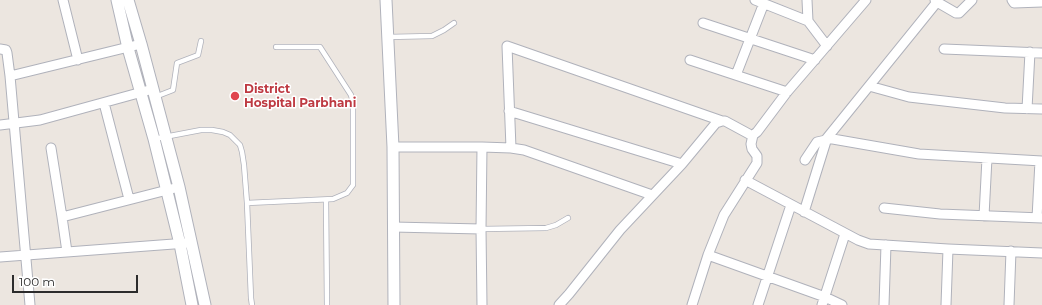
<!DOCTYPE html>
<html>
<head>
<meta charset="utf-8">
<style>
  body { margin:0 }
  #map { position:relative; width:1042px; height:305px; overflow:hidden; background:#ece6e0; font-family:Montserrat,sans-serif }
  canvas { display:block }
  .scale { position:absolute; left:12px; top:275px; width:126px; height:18px; box-sizing:border-box; border:2px solid #2c2c2c; border-top:0; padding-left:5px; font-size:12px; line-height:14px; white-space:nowrap; color:#2c2c2c; -webkit-text-stroke:3px #fff; paint-order:stroke }
</style>
</head>
<body>
<div id="map">
<canvas width="1042" height="305"></canvas>
<div class="scale">100 m</div>
</div>
<script>
const context = document.querySelector('canvas').getContext('2d');
context.lineJoin = 'round';
const poly = rows => new Path2D(rows.map(r => 'M' + r).join(''));
function strokePath(path, color, width, dash) { context.strokeStyle = color; context.lineWidth = width; context.lineCap = dash ? 'butt' : 'round'; context.setLineDash(dash || []); context.stroke(path); }
function write(font, color, halo, rows, align = 'center') {
  context.font = font + ' Montserrat,sans-serif'; context.lineWidth = 3; context.setLineDash([]); context.textBaseline = 'middle'; context.strokeStyle = halo; context.fillStyle = color; for (const [text, x, y, turn = 0] of rows) {
    context.save(); context.translate(x, y); context.rotate((+turn || 0) * Math.PI / 180); context.textAlign = isNaN(turn) ? turn : align; if (halo) context.strokeText(text, 0, 0); context.fillText(text, 0, 0); context.restore();
  }
}
const service = poly([
  [388,37,432,36,444,30,454,23],
  [155,97,173,90,177,63,198,55,201,41],
  [154,139,201,130,212,130,223,132,230,135,240,145,242,152,244,165,247,203,251,298,252,305],
  [326,200,327,305],
  [247,203,333,199,347,193,353,185,353,103,351,95,320,47,276,47],
  [481,229,546,228,556,225,568,218]
]);
const minor = poly([
  [63,0,78,60],
  [755,0,808,21],
  [807,0,808,21,827,46],
  [935,0,937,2,827,138,919,154,1042,161],
  [1012,0,1014,3,1042,2],
  [937,2,956,13,959,13,972,0],
  [703,23,815,60],
  [0,49,6,50,7,53,10,76],
  [944,49,1042,53],
  [690,60,787,92],
  [736,75,764,3],
  [869,86,909,97,1005,108,1042,109],
  [104,103,129,199],
  [1027,109,1030,52],
  [509,111,682,164],
  [0,125,40,120,153,89],
  [393,147,482,147],
  [51,148,62,217],
  [511,148,507,46,722,121],
  [805,160,817,142,826,140],
  [745,180,858,240,869,244,948,249,1042,253],
  [884,208,940,214,1042,218],
  [804,212,827,138],
  [984,216,987,158],
  [1037,218,1040,161],
  [393,227,481,229,482,305],
  [481,229,482,147,511,148,524,150,652,195],
  [67,252,62,217,179,187],
  [708,255,825,297,842,305],
  [0,257,187,243],
  [30,305,10,76,141,44],
  [559,305,569,294,620,230,682,164,716,123,722,121,725,121,749,134,753,135,757,132,787,92,866,0],
  [692,305,708,255,724,215,757,163,757,156,752,149,751,144,753,135],
  [758,305,791,205],
  [822,305,845,234],
  [884,305,886,245],
  [946,305,948,249],
  [1009,305,1011,251]
]);
const tertiary = poly([
  [117,0,128,48,154,139,180,244,192,305],
  [128,0,141,44,179,187,205,305],
  [386,0,393,147,394,305]
]);
strokePath(service, '#b0b2bb', 6);
strokePath(minor, '#b0b2bb', 11);
strokePath(tertiary, '#b0b2bb', 13);
strokePath(service, '#fff', 4.5);
strokePath(minor, '#fff', 9);
strokePath(tertiary, '#fff', 11);
for (const [x, y, r, color] of [
  [235,96,5,"#e0444e"]
]) { const dot = new Path2D(); dot.arc(x, y, r, 0, 2 * Math.PI); context.fillStyle = color; context.fill(dot); strokePath(dot, '#fff', 1.5); }
write('bold 12px', '#be3a42', '#fff', [
  ["District",244,89],
  ["Hospital Parbhani",244,103]
], 'left');
</script>
</body>
</html>
